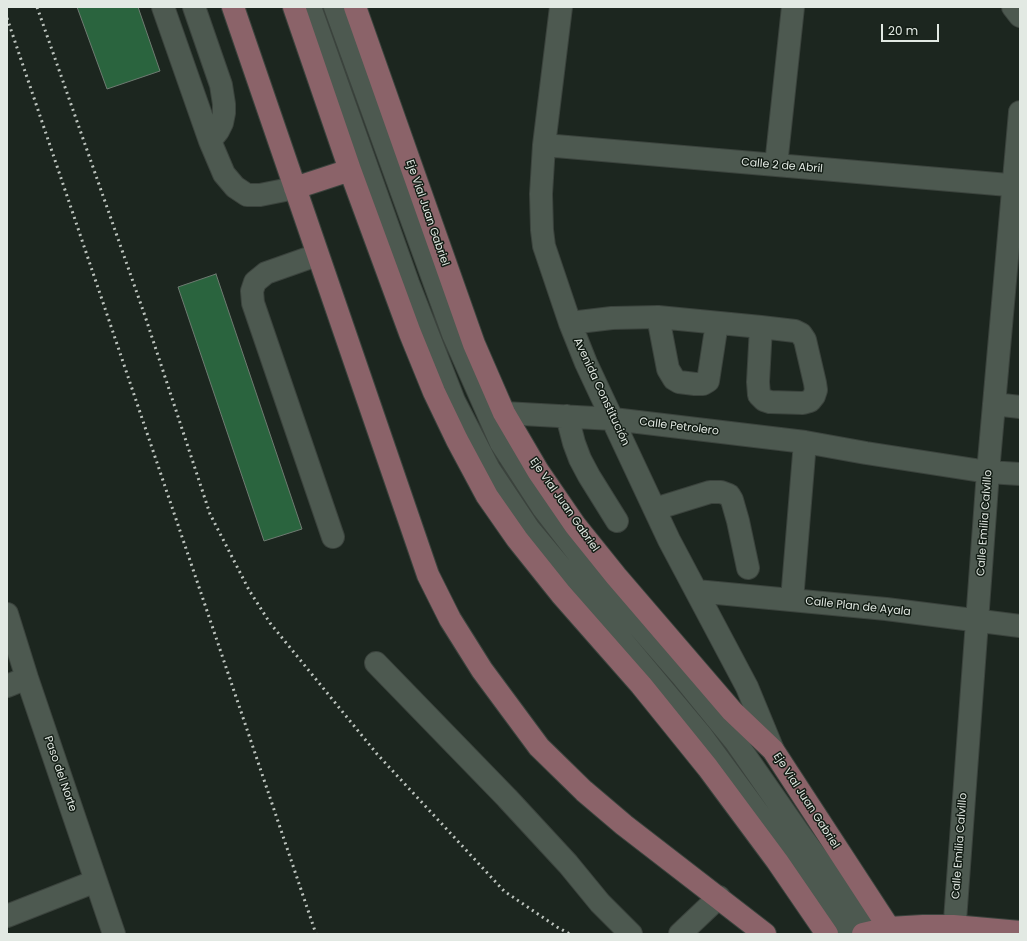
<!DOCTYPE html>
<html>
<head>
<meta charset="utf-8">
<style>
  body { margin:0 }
  #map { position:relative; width:1027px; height:941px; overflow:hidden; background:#1c261f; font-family:Poppins,sans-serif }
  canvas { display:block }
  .frame { position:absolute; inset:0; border:8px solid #e2e9e3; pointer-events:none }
  .scale { position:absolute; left:881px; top:24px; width:58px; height:18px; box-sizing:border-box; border:2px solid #e2e9e3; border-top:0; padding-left:5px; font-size:12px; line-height:14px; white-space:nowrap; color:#e2e9e3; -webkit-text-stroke:3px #131d15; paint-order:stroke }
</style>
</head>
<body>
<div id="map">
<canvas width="1027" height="941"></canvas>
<div class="frame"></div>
<div class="scale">20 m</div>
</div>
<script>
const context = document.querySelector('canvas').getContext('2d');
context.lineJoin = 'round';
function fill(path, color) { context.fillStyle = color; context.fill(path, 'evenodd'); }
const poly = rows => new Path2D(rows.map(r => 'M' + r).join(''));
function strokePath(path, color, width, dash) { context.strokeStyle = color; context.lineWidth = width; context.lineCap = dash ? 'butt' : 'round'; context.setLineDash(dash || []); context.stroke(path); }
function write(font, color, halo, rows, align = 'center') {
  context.font = font + ' Poppins,sans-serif'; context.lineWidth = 3; context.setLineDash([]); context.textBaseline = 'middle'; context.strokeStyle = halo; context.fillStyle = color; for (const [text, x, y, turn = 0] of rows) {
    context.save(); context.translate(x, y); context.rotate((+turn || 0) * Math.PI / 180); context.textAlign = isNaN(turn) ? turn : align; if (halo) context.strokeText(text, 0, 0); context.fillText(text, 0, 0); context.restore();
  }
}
const building = poly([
  [77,7,138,7,160,71,107,89,77,7],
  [216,274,302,529,264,541,178,287,216,274]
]);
fill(building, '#2a643e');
strokePath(building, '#6f7b72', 1);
const minor = poly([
  [163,7,210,141,224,174,235,187,247,195,260,195,295,188],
  [194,7,221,85,224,104,224,113,222,123,218,131,210,141],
  [310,7,408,283,454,401,489,469,529,529,701,735,847,934],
  [335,7,453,334,501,443,543,508,597,578,682,676,735,741,799,833,873,934],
  [561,7,544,145,541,194,542,230,544,246,570,323,586,363,669,540,747,687,773,750],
  [1013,7,1020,16],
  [544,145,1020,186],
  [776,165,793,7],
  [317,255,266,273,255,282,252,291,253,303,333,537],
  [658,317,668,369,674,379,679,382,695,384,703,384,708,381,717,323],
  [570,323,612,318,658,317,761,327,795,331,801,334,805,340,815,383,816,390,814,396,810,401,803,403,770,402,764,400,759,395,758,382,761,327],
  [994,404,1020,407],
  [504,413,613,419,805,442,866,453,988,472,1020,474],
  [567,416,574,443,580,459,589,476,617,521],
  [655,509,710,492,721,492,729,495,732,500,738,521,748,568],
  [696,591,886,609,1020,626],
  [792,600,805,442],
  [7,614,27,678,114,934],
  [376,663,507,798,568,864,600,903,631,934],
  [7,686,27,678],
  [7,916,96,881],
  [680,934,719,897],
  [954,934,988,472,1020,112]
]);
const major = poly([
  [233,7,428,575,450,619,482,670,539,747,584,791,624,825,765,934],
  [294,7,350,170,410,333,434,392,457,440,487,496,517,539,561,594,641,685,708,768,777,861,827,934],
  [355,7,474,344,504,413,538,471,575,525,616,576,732,711,773,750,893,934],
  [295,188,350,170],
  [863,934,889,928,923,926,953,926,1020,932]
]);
strokePath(minor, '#3b433d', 24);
strokePath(major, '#3b433d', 24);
strokePath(minor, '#4d5950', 22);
strokePath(major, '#8b6369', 22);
strokePath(poly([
  [37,7,145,316,210,514,249,590,270,623,377,754,504,891,557,927,570,934],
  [7,18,316,934]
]), '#bdc4be', 3, [2, 4]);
write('11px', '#e2e9e3', '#131d15', [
  ["Calle 2 de Abril",782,166,5],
  ["Eje Vial Juan Gabriel",427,213,71],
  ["Avenida Constitución",601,392,65],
  ["Calle Petrolero",679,427,7],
  ["Eje Vial Juan Gabriel",564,505,55],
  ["Calle Emilia Calvillo",985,523,-86],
  ["Calle Plan de Ayala",858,607,6],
  ["Paso del Norte",60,774,71],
  ["Eje Vial Juan Gabriel",806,801,57],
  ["Calle Emilia Calvillo",960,846,-86]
]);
</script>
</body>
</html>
